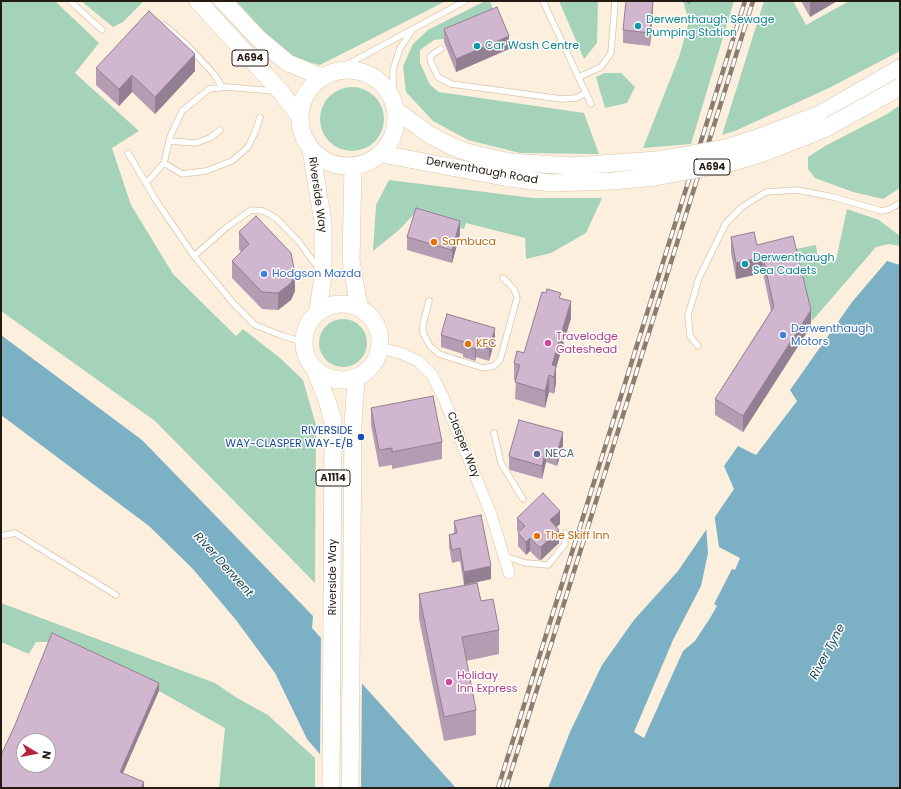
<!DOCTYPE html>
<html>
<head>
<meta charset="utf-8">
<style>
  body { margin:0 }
  #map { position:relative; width:901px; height:789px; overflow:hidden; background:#fcefdd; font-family:Poppins,sans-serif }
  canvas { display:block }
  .frame { position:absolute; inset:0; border:2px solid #241c12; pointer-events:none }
  .north { position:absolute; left:16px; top:733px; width:40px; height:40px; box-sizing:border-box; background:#fff; border:1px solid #a7a4a0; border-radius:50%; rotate:100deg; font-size:11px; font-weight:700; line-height:16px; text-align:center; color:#241c12 }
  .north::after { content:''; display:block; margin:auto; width:14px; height:18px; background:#b5233d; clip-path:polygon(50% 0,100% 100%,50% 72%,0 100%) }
</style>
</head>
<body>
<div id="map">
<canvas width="901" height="789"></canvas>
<div class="frame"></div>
<div class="north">N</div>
</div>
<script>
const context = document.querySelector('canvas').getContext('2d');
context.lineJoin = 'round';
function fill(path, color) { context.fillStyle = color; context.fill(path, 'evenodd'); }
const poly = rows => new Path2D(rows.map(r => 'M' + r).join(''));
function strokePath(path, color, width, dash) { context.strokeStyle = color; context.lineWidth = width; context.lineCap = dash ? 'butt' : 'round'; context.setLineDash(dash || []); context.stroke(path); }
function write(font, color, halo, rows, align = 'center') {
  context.font = font + ' Poppins,sans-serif'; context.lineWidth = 3; context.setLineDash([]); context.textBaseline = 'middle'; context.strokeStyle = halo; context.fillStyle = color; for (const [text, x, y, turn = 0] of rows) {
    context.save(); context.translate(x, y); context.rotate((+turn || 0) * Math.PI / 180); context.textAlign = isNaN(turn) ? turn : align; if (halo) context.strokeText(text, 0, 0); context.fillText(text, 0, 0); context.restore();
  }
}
fill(poly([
  [1,1,55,1,99,43,75,73,139,131,112,148,131,205,173,274,236,336,243,329,280,358,303,380,316,425,315,583,155,421,1,311],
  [81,1,144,1,123,22,113,27],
  [236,1,446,1,320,65,299,60,274,42],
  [485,1,490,1,497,20,444,39,434,40,420,50,420,63,430,85,439,92,584,113,599,154,520,153,468,140,433,121,406,92,403,66,413,44,428,30],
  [559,1,598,1,597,43,584,59],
  [683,1,734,1,691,144,643,148,679,57,689,22],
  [764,1,793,1,806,25,849,1,900,1,900,51,829,88,737,130,722,135],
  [604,73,621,73,635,87,627,103,605,108,596,77],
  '320 119a32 32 0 1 1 64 0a32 32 0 1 1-64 0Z',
  [900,105,900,188,883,199,853,192,815,178,808,169,808,157,825,146,887,114],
  [389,180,533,198,602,198,586,233,551,253,526,259,525,238,466,223,464,229,413,215,399,230,373,251,376,205],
  [847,209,879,220,900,236,900,246,889,244,876,247,812,321,796,249,816,245,818,259,836,260],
  '319 343a24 24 0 1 1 48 0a24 24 0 1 1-48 0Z',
  [1,603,215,683,237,698,268,715,315,758,315,788,219,788,225,728,159,691,52,642,36,642,29,654,1,642]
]), '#a5d3ba');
fill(poly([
  [887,261,900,265,900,788,548,788,570,732,602,665,634,620,678,571,734,489,724,466,738,446,756,455,797,401,790,390,852,302],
  [1,335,142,440,313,616,312,628,456,788,349,788,307,739,275,673,236,620,193,569,149,526,1,415]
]), '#7cb0c5');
fill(poly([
  [714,513,719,547,740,558,735,570,732,569,714,604,717,606,710,618,695,641,683,651,644,738,634,732,673,640,701,586,708,553,706,525],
  [321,635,362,680,361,788,347,788,320,758]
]), '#fcefdd');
strokePath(poly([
  [689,1,689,2]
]), '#7cb0c5', 4);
const lane = poly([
  [70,1,102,30],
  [543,1,591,104],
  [164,25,187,45,214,74,222,87],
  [441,49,433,54,430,57,431,62,438,77,451,84,562,99,576,98,586,93],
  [337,70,465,1],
  [579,77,601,67,611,53,615,1],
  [393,97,393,70,400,48,411,32],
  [169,141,196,143,210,138,220,130],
  [128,153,157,202,194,256,234,304,255,325,283,336,303,342],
  [164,163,182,174,206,171,232,161,248,147,256,130,260,117],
  [146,183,164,163,170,137,182,111,209,89,226,87,274,91],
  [194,256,227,227,251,210,263,211,276,218,299,242,318,268],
  [429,301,423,324,423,333,430,346,439,354,483,368,494,366,500,360,517,298,514,289,503,278],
  [698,346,690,336,688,315,699,278,726,223,742,207,766,192,797,190,833,197,882,211,890,209,900,203],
  [494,433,501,463,523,499],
  [1,536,15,533,116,595],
  [504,556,526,563,548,565,565,544,565,533]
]);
const street = poly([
  [380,348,400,353,418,361,432,375,444,399,491,514,509,573]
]);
const primary = poly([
  [198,1,281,92,300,117],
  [223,1,258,38,288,63,322,77],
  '300 118a48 48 0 1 1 96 0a48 48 0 1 1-96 0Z',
  [397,111,430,135,453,147,470,153,510,162],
  [818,115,900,68],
  [311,150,323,222,323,275,318,311],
  [382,154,509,178],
  [353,167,351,261,359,307],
  '304 342a38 38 0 1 1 76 0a38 38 0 1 1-76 0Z',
  [315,370,328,403,333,422,331,788],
  [350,788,353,424,356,379]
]);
strokePath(lane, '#dbc6a9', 7);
strokePath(street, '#dbc6a9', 12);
strokePath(primary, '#dbc6a9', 18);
strokePath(lane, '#fff', 5.5);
strokePath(street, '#fff', 11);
strokePath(primary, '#fff', 17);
const rail = poly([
  [498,788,745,1],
  [506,788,753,1]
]);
strokePath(rail, '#897e71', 4.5);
strokePath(rail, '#fff', 3, [9]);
const primaryBridge = poly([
  [510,162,572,166,657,160,725,148,757,138,818,115],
  [509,178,551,183,612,181,655,177,726,164,760,154,824,129,900,87]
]);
strokePath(primaryBridge, '#dbc6a9', 18, []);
strokePath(primaryBridge, '#fff', 17);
fill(poly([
  [653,1,653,9,650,46,623,43,623,30],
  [801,1,837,1,810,17],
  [444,29,509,49,456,72,444,42],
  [96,68,195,71,155,114,132,92,119,106,96,85],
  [239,232,295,291,291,300,278,310,262,309,232,278,232,261,241,252,239,249],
  [460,234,452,263,407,250,407,237],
  [731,237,757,245,811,326,743,432,715,415,715,399,771,311,763,273,736,279,731,253],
  [561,298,571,318,556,368,556,383,554,394,549,392,545,408,515,399,516,380,514,380,514,363,524,353],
  [441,335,495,340,489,361,476,357,475,361,463,357,463,354,441,347],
  [371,408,442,442,442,459,392,469,392,465,379,467,371,425],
  [563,445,557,466,546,462,542,479,510,470,509,468,509,455],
  [517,518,560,524,556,527,559,543,541,560,539,560,530,551,526,555,518,546,518,533,519,532,517,531],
  [454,521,491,579,464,585,460,561,452,563,449,547,449,535,454,533],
  [419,594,499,630,499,654,466,661,476,710,476,735,444,741,419,619]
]), '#b49db2');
fill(poly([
  [653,1,653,9,650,46,650,33],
  [810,1,837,1,810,17],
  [509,36,509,49,456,72,456,59],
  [195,54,195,71,155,114,155,97],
  [132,75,132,92,119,106,119,89],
  [460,221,460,234,452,263,452,250],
  [763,257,763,273,736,279,736,263],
  [295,274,295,291,291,300,278,310,278,293],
  [571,301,571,318,556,368,556,383,554,394,554,377,552,365],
  [811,310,811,326,743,432,743,416],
  [495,328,495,340,489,361,489,349],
  [476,345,476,357,475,361,475,349],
  [549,375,549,392,545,408,545,391],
  [563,432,563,445,557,466,557,453],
  [546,449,546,462,542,479,542,466],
  [560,511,560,524,550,533,550,520],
  [559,530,559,543,541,560,541,547],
  [530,538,530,551,526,555,526,542],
  [491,566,491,579,464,585,464,572],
  [159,683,159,691,120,780,120,772],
  [144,782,144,788,141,788]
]), '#927f91');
const building = poly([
  [626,1,653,1,650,33,623,30,626,1],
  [497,7,509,36,456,59,444,29,497,7],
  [149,11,195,54,155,97,132,75,119,89,96,68,149,11],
  [416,208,460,221,452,250,407,237,416,208],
  [256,216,291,253,295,274,291,283,278,293,262,292,232,261,249,244,239,232,256,216],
  [754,232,757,245,793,236,811,310,743,416,715,399,774,307,763,257,736,263,731,237,754,232],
  [547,289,561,293,559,298,571,301,552,365,556,366,554,377,549,375,545,391,515,382,520,365,514,363,517,351,524,353,542,292,546,293,547,289],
  [447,314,495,328,489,349,476,345,475,349,463,345,464,342,441,335,447,314],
  [433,396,442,442,392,452,392,448,379,450,371,408,433,396],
  [519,420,563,432,557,453,546,449,542,466,510,457,509,455,519,420],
  [543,493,560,511,550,520,559,530,541,547,539,547,530,538,526,542,518,533,525,526,517,518,543,493],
  [481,515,491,566,464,572,460,548,452,550,449,535,457,533,454,521,481,515],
  [477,583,481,601,493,599,499,630,462,637,476,710,444,717,419,594,477,583],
  [52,633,159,683,120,772,144,782,141,788,1,788,1,755,15,725,52,633],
  [24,741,48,741,48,765,24,765,24,741]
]);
fill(building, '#d1b6cf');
strokePath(building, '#927f91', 1);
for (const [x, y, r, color] of [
  [638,26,4,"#0f9aa8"],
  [477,46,4,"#0f9aa8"],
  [434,242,4,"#e8710a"],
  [745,264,4,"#0f9aa8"],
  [264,274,4,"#3f7fe0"],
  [783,335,4,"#3f7fe0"],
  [548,343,4,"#d1479c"],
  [468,344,4,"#e8710a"],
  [361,437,4,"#1a4fb4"],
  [537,454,4,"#5c6f8a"],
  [537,536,4,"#e8710a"],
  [449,682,4,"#d1479c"]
]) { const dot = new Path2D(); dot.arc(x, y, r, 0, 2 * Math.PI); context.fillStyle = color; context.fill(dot); strokePath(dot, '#fff', 1.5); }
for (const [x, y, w] of [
  [250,58,36],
  [712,167,36],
  [333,478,34]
]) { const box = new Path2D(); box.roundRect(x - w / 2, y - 8, w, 16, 3); context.fillStyle = '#fff'; context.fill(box); strokePath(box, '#241c12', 1); }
write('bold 10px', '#241c12', null, [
  ["A694",250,58],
  ["A694",712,167],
  ["A1114",333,478]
]);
write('11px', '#0d838f', '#fff', [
  ["Derwenthaugh Sewage",646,20],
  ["Pumping Station",646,33],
  ["Car Wash Centre",485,46],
  ["Derwenthaugh",753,258],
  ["Sea Cadets",753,271]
], 'left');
write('11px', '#241c12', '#fff', [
  ["Derwenthaugh Road",482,171,10],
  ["Riverside Way",317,195,82],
  ["Clasper Way",463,445,68],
  ["Riverside Way",333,577,-90]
]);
write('11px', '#c56008', '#fff', [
  ["Sambuca",442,242],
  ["KFC",476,344],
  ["The Skiff Inn",545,536]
], 'left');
write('11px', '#366cbe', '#fff', [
  ["Hodgson Mazda",272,274],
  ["Derwenthaugh",791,329],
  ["Motors",791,342]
], 'left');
write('11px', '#b23c85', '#fff', [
  ["Travelodge",556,337],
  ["Gateshead",556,350],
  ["Holiday",457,676],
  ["Inn Express",457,689]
], 'left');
write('11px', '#164399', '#fff', [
  ["RIVERSIDE",353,431],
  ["WAY-CLASPER WAY-E/B",353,444]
], 'right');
write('11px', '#4e5e75', '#fff', [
  ["NECA",545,454]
], 'left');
write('italic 12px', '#113f4f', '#fff', [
  ["River Derwent",223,565,48],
  ["River Tyne",828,652,-62]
]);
</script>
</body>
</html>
